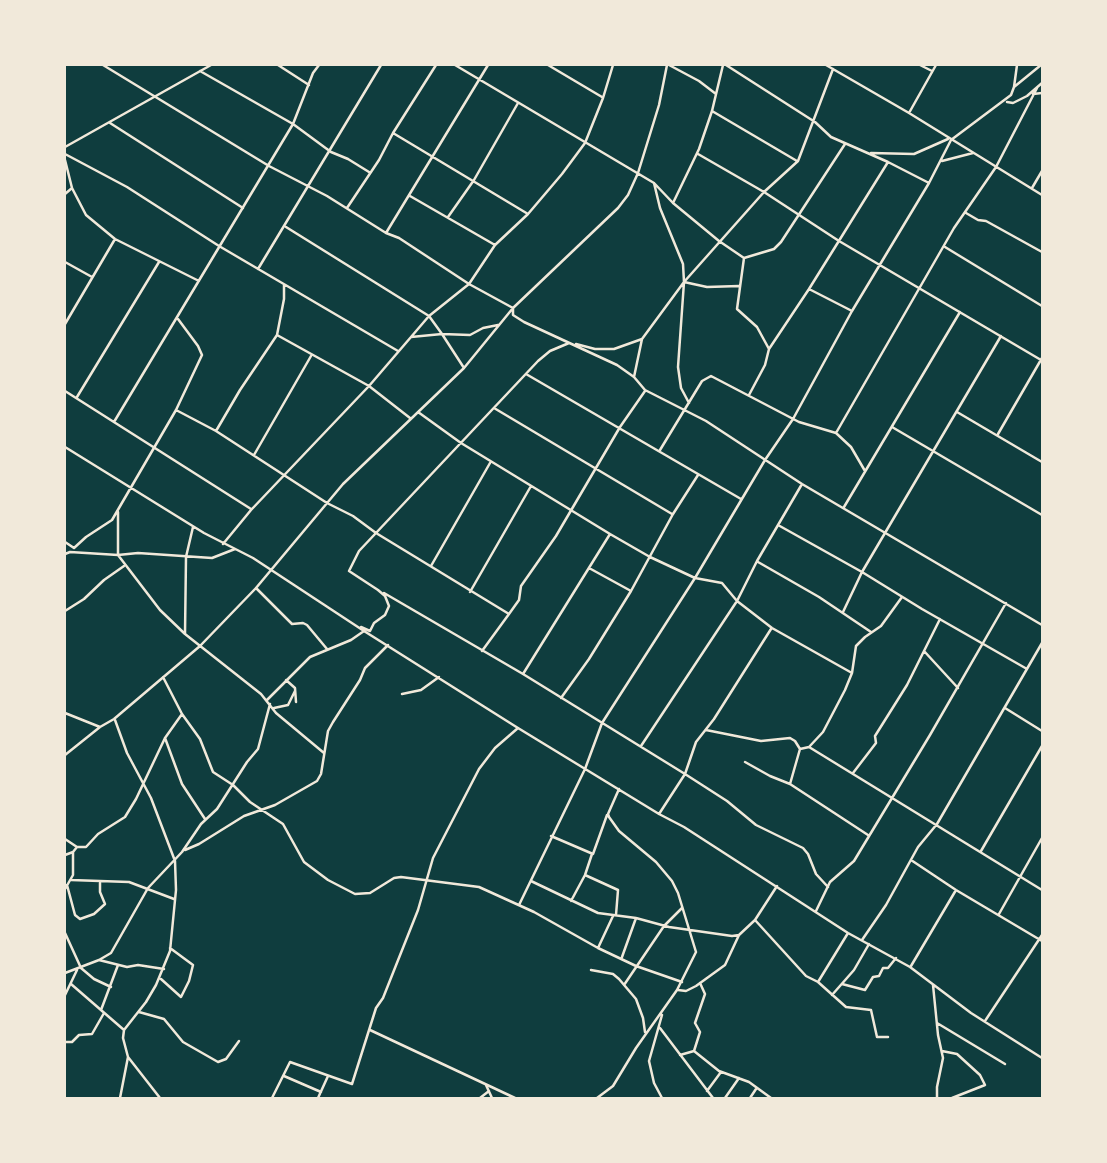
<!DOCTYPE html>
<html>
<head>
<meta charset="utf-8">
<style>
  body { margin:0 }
  #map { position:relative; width:1107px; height:1163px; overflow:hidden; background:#0f3d3e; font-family:"Exo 2",sans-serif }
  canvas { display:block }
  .frame { position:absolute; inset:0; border:66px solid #f1e9da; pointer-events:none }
</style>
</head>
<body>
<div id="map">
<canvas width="1107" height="1163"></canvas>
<div class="frame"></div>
</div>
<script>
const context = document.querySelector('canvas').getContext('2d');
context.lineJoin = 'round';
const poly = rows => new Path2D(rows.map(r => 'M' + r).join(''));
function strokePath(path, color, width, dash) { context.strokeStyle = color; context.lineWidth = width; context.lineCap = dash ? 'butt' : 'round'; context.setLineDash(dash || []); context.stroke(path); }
strokePath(poly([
  [103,65,269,166,327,196,386,233,399,238,469,284,513,308,513,315,524,322,617,365,634,377,645,390,706,421,802,484,1042,625],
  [278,65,309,85],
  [455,65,654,183,673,203,719,241,744,258],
  [548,65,602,97],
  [669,65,699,81,716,94],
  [726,65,815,122,831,137,888,162,929,183],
  [826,65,909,113,1042,195],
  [920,65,932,71],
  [200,71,293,124,331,152,348,159,369,172],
  [1014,87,1041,65],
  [1033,94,1042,93],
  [1007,102,1013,103,1027,96,1042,83],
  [712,111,797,161],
  [909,113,936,65],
  [110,123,243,208],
  [393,133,528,214],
  [65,147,211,65],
  [871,153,914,154,948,139],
  [65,154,127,187,219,246,398,351],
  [698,154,764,192,839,241,1041,360],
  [65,160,72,188,86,215,115,239,199,281],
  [942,161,973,153],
  [1032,188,1042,171],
  [65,194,72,188],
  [410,196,495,245],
  [673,203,699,149,712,111,723,65],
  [347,208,379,160,393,133,436,65],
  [966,213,978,220,986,221,1042,252],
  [448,217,474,180,518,103],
  [286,227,429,316,442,334,470,335,483,328,498,325],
  [386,233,488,65],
  [945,247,1042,306],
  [65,262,92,277],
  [258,269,381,65],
  [684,282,707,287,739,286],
  [809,289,852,311],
  [65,324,115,239],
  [277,335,369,386,410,418],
  [411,337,442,334,464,368],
  [576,344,595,349,614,349,642,339,684,282,683,264,660,208,654,183],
  [769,349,757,327,737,309,744,258,774,249,781,242,845,144],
  [526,374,741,499],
  [634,377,642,339],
  [65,391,251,509],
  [749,395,765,365,769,349,809,289,888,162],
  [77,397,159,262],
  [689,403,681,388,678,367,684,282,764,192,798,161,833,69],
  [494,408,672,514],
  [176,410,216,431,327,503,353,516,376,533,509,614],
  [418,412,461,443,610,534,523,674],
  [957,412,1042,462],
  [114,422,293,124,313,73,319,65],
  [892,427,1042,515],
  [216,431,240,390,277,335,284,299,284,285],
  [836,433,954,228,996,167,1037,88],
  [998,434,1042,358],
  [65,447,204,533,253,558,364,631,518,728,659,814,684,827,848,933,910,967,971,1013,1042,1058],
  [660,450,702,381,711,376,799,422,836,433,851,447,865,471],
  [254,455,311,356],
  [844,507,960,312],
  [118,512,118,555,160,610,185,634,261,694,276,713,324,753],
  [778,525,862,572,922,609,1027,669],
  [610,534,650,557,695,578,722,583,737,601,772,628,852,673],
  [65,542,74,548,86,537,112,520,176,410,202,355,198,346,178,319],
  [223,544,251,510,369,386,429,316,469,284,495,245,528,214,562,174,585,143,603,98,613,65],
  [65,554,70,552,118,555,138,553,212,558,235,549],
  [758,562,819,597,871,632],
  [431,566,490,463],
  [589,568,631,591],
  [256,588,292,624,303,623,307,625,327,649],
  [470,592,531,486],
  [384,593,523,674,685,774,727,801,756,825,803,848,808,854,816,874,828,887],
  [65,611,84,599,104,580,124,566],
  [843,612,862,572,1001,336],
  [940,619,924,651,958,688],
  [361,627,370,631,374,623,385,615,389,606,385,596,378,590,349,571,359,551,538,361,550,351,569,343],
  [185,634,186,557,193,527],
  [482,651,509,614,519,600,521,586,556,536,620,427,645,391],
  [163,677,182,714,200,739,213,772,233,785,250,802,283,824,304,862,328,880,355,894,370,893,394,878,401,877,479,887,534,912,598,948,636,966,682,982],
  [286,680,295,688,296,702],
  [402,694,421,690,439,677],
  [561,698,589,659,631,591,673,514,698,475],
  [267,700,310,657,351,640,364,631],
  [274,708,288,705,295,691],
  [1005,708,1042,731],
  [65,713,100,727],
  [115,720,127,753,151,798,175,861,176,890,170,951,156,985,146,1002,124,1030,123,1038,128,1057,160,1098],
  [706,730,761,741,790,738,795,741,800,749,809,747,1042,890],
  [165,738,182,784,205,819],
  [641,746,737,601,757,561,802,484],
  [809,747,823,732,845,690,852,673,856,646,865,637,881,626,902,597],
  [65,755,100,727,114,719,200,646,256,588,343,484,464,368,513,308,618,208,628,195,638,173,659,105,667,65],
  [745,762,770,776,790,784,868,835],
  [853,773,876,743,875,736,907,685,924,651],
  [790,784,800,749],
  [659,814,685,774,696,742,714,719,771,629],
  [551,836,593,854,607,815],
  [65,839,77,847],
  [185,850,199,844,244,816,275,805,317,781,321,774,328,731,333,722,360,680,365,668,388,645],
  [981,851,1042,746],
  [65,855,73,852],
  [911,860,956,890,1042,941],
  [585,875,618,890,616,915],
  [71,880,129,882,174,899],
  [531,881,598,913,636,918,669,927,732,936,739,935,755,920,777,886],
  [67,885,75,915,80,919,94,914,105,904,100,892,100,883],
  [65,889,73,875,73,852,77,847,86,847,98,834,125,817,136,799,165,738,182,714],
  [571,901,585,875,592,854],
  [519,905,585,769,602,723,695,578,765,460,793,419,852,311,929,183,951,140,1011,95,1014,87,1017,65],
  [816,911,830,882,854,861,930,735,1006,603],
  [999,914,1042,838],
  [755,920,806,976,818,982,846,1007,871,1010,877,1037,888,1037],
  [65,933,81,968,94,979,111,987],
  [862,940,886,905,918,847,937,824,1042,643],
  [598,948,613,916],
  [622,957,636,918],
  [99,960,127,967,138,965,164,969],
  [911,966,956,890],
  [591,970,613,974,619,979,636,999,643,1018,645,1032],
  [65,973,99,960,111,953,148,888,182,852,201,824,217,809,247,762,258,749,270,704],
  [161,979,181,997,189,981,193,965,170,948],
  [818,982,848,933],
  [71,984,124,1030],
  [842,984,865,990,873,977,879,976,883,968,888,968,896,958],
  [624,985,664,926,682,908],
  [933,985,938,1035,943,1058,937,1087,937,1098],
  [678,990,686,991,696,986,725,965,739,935],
  [65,995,77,970],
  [832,995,854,970,869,944],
  [101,1010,118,965],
  [139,1012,164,1019,183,1042,218,1062,226,1059,239,1041],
  [985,1021,1042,935],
  [937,1023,1005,1064],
  [660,1028,713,1098],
  [370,1030,515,1098],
  [65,1042,72,1042,79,1035,92,1034,104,1013],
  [694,1051,700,1032,695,1023,705,994,700,983],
  [942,1051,957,1054,980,1075,985,1085,952,1098],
  [680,1055,694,1051,719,1071,749,1082,771,1098],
  [284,1076,321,1092],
  [486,1085,492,1098],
  [707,1091,721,1072],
  [120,1098,128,1057],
  [272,1098,290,1062,352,1084,376,1008,383,998,418,910,433,858,479,769,495,748,518,728],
  [318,1098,328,1076],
  [480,1098,489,1091],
  [597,1098,613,1086,636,1048,677,990,696,952,678,893,672,881,656,862,619,831,609,817,608,814,619,789],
  [662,1098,654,1083,649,1061,662,1015],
  [725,1098,739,1078],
  [750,1098,756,1089]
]), '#f1e9da', 2.5);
</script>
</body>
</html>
